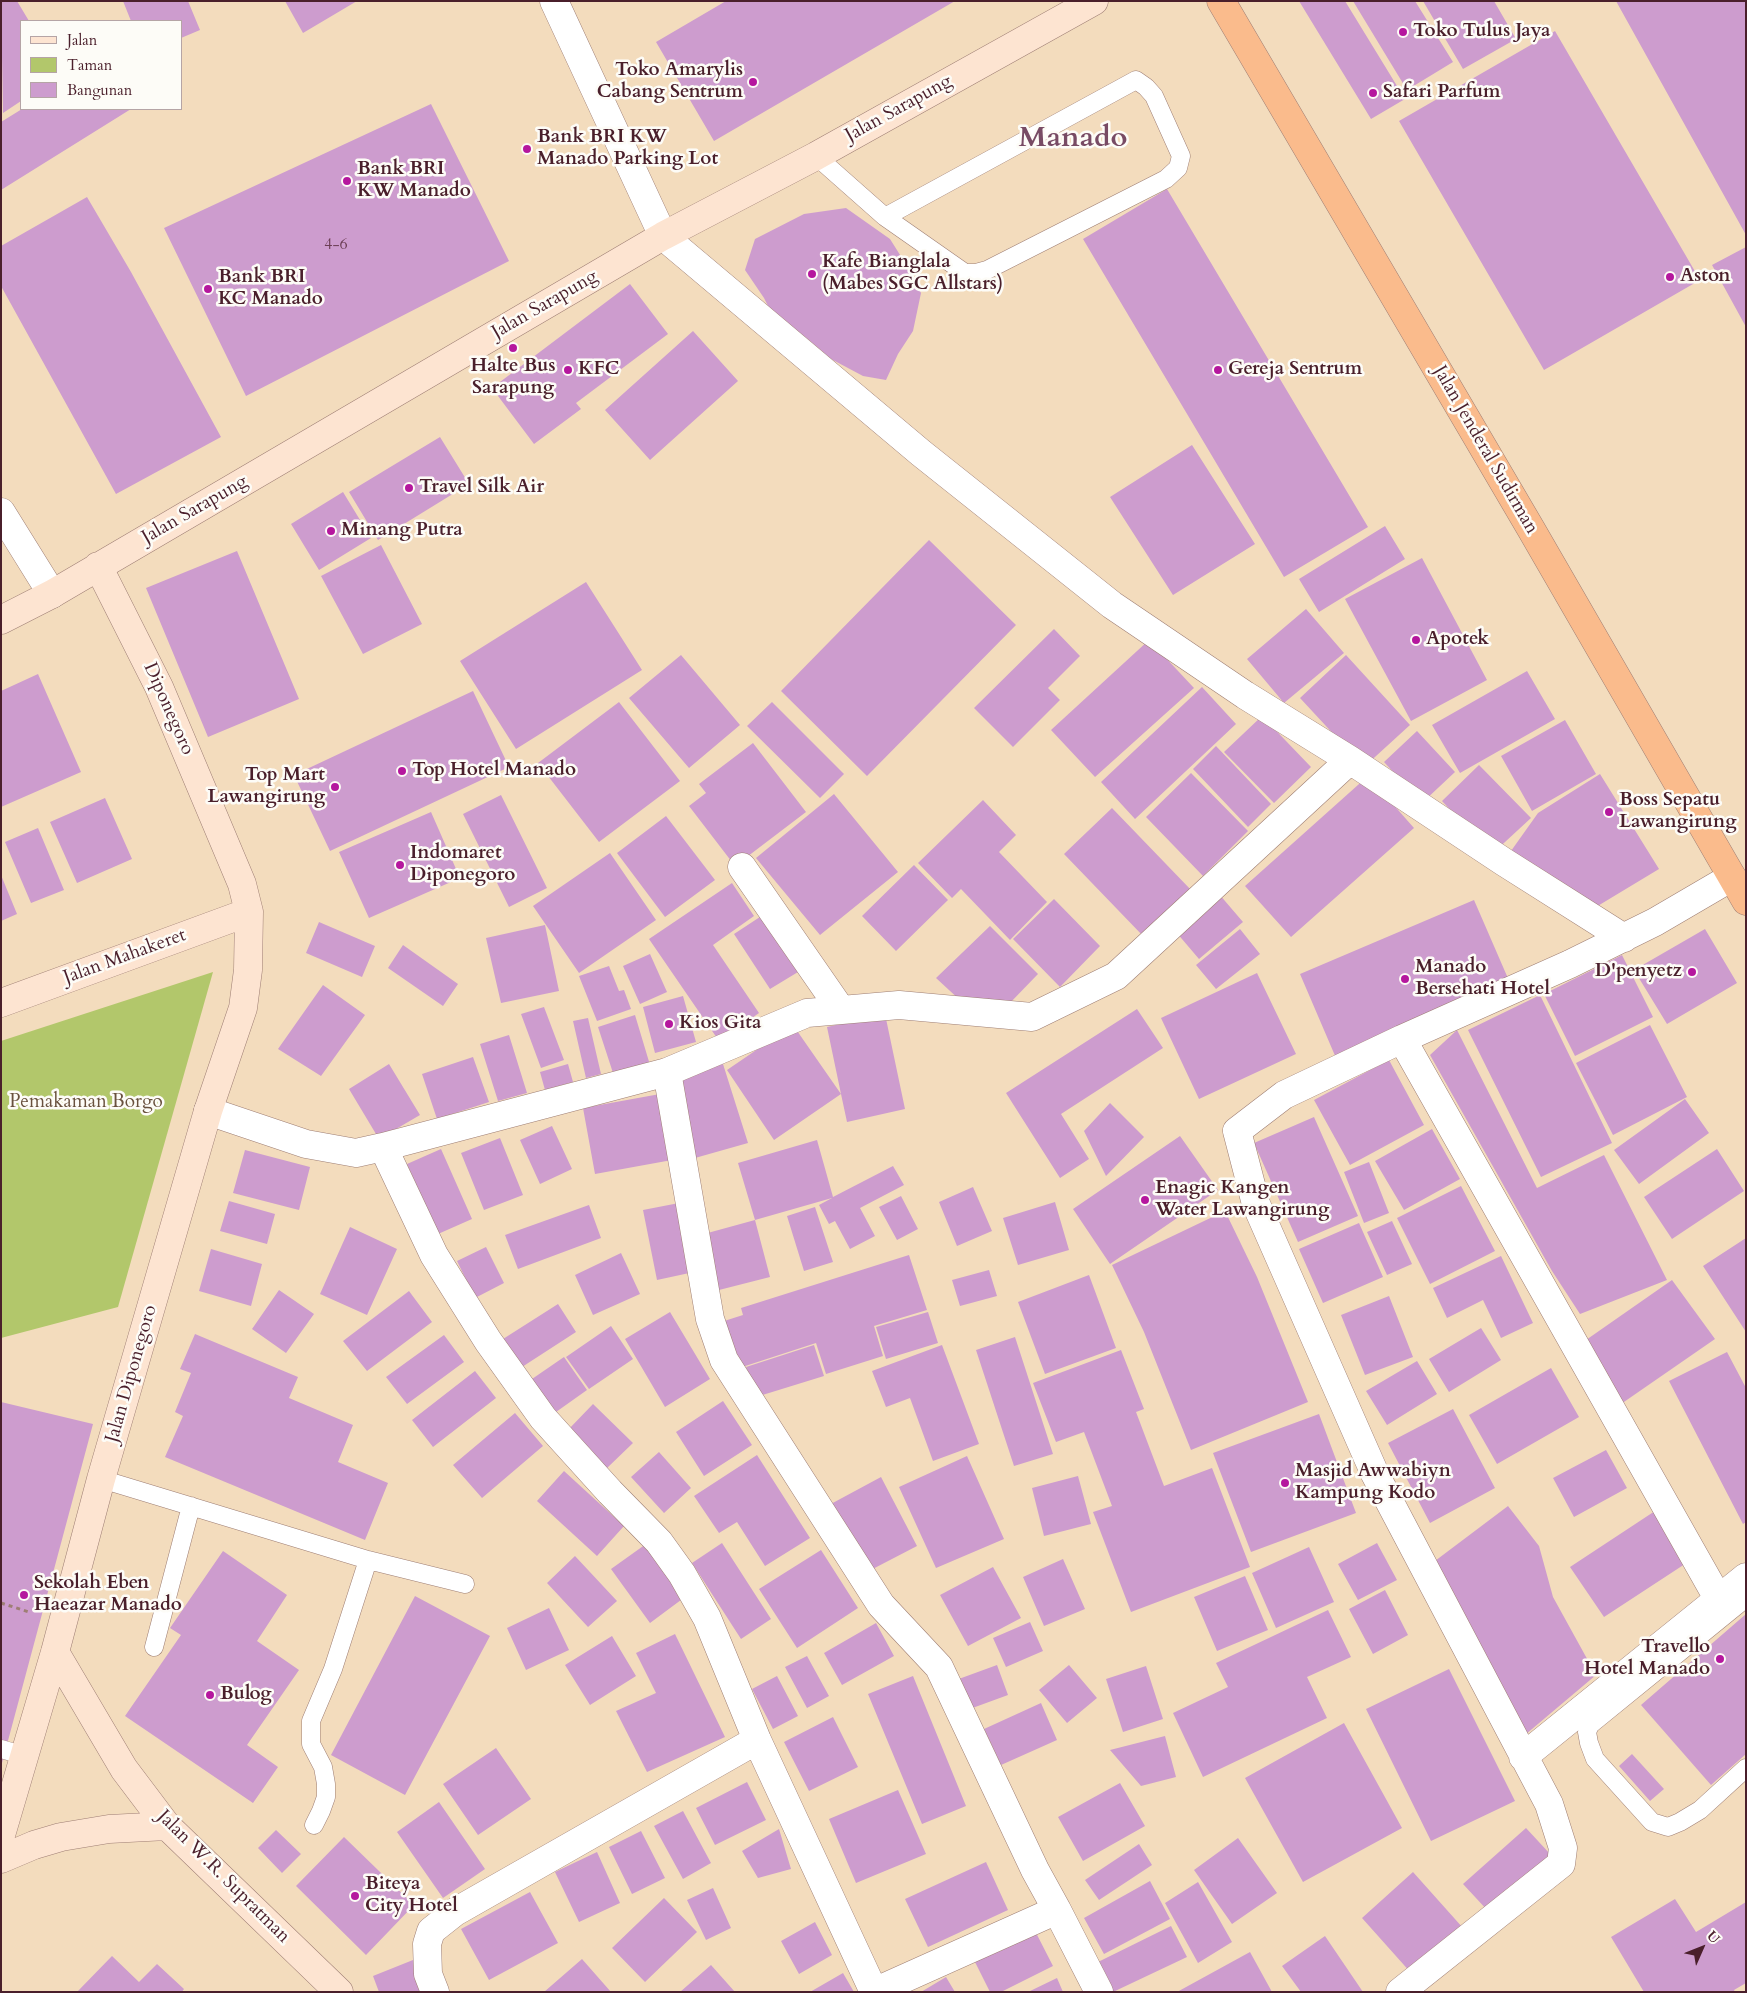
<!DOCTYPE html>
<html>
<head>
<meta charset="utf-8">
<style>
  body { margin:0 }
  #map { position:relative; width:1747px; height:1993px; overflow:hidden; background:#f3dcbd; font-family:Cardo,serif }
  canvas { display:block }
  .frame { position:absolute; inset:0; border:2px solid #4a1f2b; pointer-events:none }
  .legend { position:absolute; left:20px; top:20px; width:162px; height:90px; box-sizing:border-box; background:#fdfcf7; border:1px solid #b5a4a5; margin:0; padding:6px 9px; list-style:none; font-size:15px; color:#4a1f2b }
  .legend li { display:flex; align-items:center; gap:10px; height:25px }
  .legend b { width:25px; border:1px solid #b5a4a5 }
  .north { position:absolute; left:1677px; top:1923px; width:50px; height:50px; -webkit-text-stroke:4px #fdfcf7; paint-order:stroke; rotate:46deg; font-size:14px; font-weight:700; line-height:20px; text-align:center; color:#4a1f2b }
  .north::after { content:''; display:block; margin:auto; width:18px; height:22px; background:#4a1f2b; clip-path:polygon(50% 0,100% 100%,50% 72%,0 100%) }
</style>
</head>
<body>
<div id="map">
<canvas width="1747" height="1993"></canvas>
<div class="frame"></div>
<ul class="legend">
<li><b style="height:6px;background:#fde4d1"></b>Jalan</li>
<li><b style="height:14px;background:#b2c76b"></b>Taman</li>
<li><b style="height:14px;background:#cd9cce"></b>Bangunan</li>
</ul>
<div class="north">U</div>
</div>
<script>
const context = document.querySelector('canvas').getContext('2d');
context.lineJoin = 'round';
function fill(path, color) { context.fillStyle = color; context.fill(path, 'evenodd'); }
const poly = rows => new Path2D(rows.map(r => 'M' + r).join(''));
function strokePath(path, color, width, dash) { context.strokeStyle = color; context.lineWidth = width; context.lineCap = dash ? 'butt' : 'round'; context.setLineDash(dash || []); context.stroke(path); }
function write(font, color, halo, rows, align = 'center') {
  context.font = font + ' Cardo,serif'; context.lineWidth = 5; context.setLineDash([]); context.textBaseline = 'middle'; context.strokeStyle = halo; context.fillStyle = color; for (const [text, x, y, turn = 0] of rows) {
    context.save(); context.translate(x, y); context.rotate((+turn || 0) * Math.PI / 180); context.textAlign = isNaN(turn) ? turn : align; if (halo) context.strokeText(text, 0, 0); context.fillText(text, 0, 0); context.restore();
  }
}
fill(poly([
  [213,972,118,1307,1,1338,1,1041]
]), '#b2c76b');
fill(poly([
  [1,1,17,1,29,21,21,21,21,101,3,113],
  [123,1,188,1,200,30,181,38,181,21,131,21],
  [285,1,357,1,303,33],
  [726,1,955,1,714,141,656,42],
  [1299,1,1345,1,1405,99,1371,119],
  [1353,1,1415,1,1453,62,1407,90],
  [1423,1,1494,1,1516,39,1463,69],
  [1616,1,1746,1,1746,235],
  [1555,31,1700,280,1544,370,1399,121],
  [431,104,509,261,246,396,164,228],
  [22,109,131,109,1,190,1,122],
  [1167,189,1368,527,1284,577,1083,239],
  [87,197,131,272,221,437,116,494,1,286,1,246],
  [846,208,890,239,907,266,921,293,913,331,898,354,886,380,863,376,831,359,804,336,786,328,772,314,764,298,745,270,755,239,804,214],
  [1746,247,1746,327,1712,265],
  [630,284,668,334,576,403,581,409,534,444,492,388],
  [693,331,738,381,650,460,605,410],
  [440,437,469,484,378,540,349,492],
  [1192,445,1255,544,1173,595,1110,497],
  [343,492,371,538,319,570,291,524],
  [1385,526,1405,559,1319,612,1299,579],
  [929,540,1016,625,867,776,781,691],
  [381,545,422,624,363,654,321,576],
  [237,551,299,699,208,737,146,588],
  [1422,558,1487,680,1411,721,1345,599],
  [586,582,642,670,516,749,460,661],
  [1306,609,1344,653,1284,703,1247,659],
  [1054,629,1080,656,1048,688,1060,700,1013,747,974,708],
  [1149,640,1194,688,1095,777,1051,730],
  [681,655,740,725,689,768,629,698],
  [1346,655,1410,725,1364,767,1300,698],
  [1527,671,1555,719,1460,773,1432,725],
  [38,674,81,772,1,807,1,691],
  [1202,687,1236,724,1135,819,1101,782],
  [473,691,509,767,330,851,294,775],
  [619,702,680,781,599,842,538,763],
  [772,702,844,774,820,798,747,726],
  [1262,716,1311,767,1274,803,1224,752],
  [1565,720,1596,774,1532,811,1501,756],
  [1417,731,1455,772,1422,803,1384,762],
  [753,743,806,812,735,866,689,806,706,793,699,784],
  [1216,746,1271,804,1248,827,1193,769],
  [1479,765,1531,818,1492,854,1442,801],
  [1191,773,1248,831,1203,876,1146,817],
  [1600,774,1659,869,1596,907,1511,851,1538,813],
  [1368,776,1414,828,1291,937,1245,886],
  [834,794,898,872,820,935,756,858],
  [501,795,547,888,509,907,463,814],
  [105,798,132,859,77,883,50,822],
  [983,800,1016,835,999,852,1047,902,1010,940,961,889,952,898,918,863],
  [1112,808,1192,891,1144,937,1064,854],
  [431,812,460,878,369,918,339,852],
  [666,816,715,880,665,917,617,853],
  [38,828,64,890,31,903,5,842],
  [610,853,656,920,579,973,533,906],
  [914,865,948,900,896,951,862,916],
  [1,875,17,914,1,921],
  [732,883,754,916,713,945,759,1013,719,1041,649,939],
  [1219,894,1243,922,1199,959,1176,932],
  [1054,899,1100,946,1060,987,1013,939],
  [1474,900,1510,983,1336,1058,1300,974],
  [766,913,803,969,770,989,734,934],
  [319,922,375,946,362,977,306,953],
  [545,925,559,991,501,1003,486,938],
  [990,926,1038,974,1007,1006,962,1002,936,978],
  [1240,929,1260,954,1216,989,1196,965],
  [1705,929,1737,983,1667,1024,1634,970],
  [403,945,458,984,443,1006,388,968],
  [650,954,667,992,640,1004,623,966],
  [1622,955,1653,1017,1575,1056,1544,994],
  [609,966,619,991,624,990,631,1009,597,1021,579,976],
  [1257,973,1296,1054,1199,1099,1161,1018],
  [323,985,365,1015,321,1076,278,1049],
  [1540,995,1612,1143,1541,1177,1468,1030],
  [683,996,696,1042,655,1053,643,1007],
  [544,1007,564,1060,541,1068,521,1014],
  [1137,1009,1163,1048,1061,1114,1089,1159,1060,1178,1006,1093],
  [885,1014,905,1109,847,1122,841,1094,774,1140,727,1070,793,1025,841,1094,827,1027],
  [635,1015,650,1065,614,1076,598,1027],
  [588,1018,601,1074,586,1078,573,1021],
  [1650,1025,1687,1097,1613,1135,1576,1063],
  [1457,1030,1537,1188,1604,1155,1667,1280,1580,1314,1552,1271,1430,1055],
  [509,1035,527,1093,498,1101,480,1044],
  [473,1057,489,1102,437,1119,422,1074],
  [1389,1060,1424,1125,1350,1165,1314,1100],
  [389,1064,420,1115,379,1139,349,1089],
  [568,1064,573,1082,545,1090,540,1072],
  [723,1064,748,1143,695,1158,671,1079],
  [660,1094,672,1160,595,1174,583,1108],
  [1685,1099,1709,1133,1639,1184,1614,1150],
  [1110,1103,1144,1137,1106,1176,1084,1131],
  [1314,1117,1358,1216,1298,1242,1254,1143],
  [552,1126,572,1169,540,1184,520,1140],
  [1432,1129,1460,1179,1404,1210,1375,1161],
  [1180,1136,1218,1190,1110,1264,1073,1209],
  [500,1138,523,1195,484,1210,461,1153],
  [817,1140,833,1197,893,1166,904,1185,860,1208,875,1236,850,1249,835,1221,829,1224,819,1205,832,1198,755,1220,738,1163],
  [441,1149,472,1219,438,1234,407,1164],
  [1717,1149,1744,1191,1672,1239,1644,1197],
  [245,1150,310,1167,299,1210,233,1193],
  [1369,1162,1389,1213,1364,1223,1344,1172],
  [1461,1186,1495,1251,1430,1284,1397,1218],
  [973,1187,992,1231,957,1246,939,1202],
  [901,1196,918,1229,897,1240,879,1207],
  [229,1201,275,1214,267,1244,220,1231],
  [1055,1202,1069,1250,1018,1265,1003,1218],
  [679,1203,694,1272,657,1280,643,1210],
  [589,1205,601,1238,518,1269,505,1235],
  [815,1207,833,1262,804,1271,787,1216],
  [1225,1211,1257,1277,1308,1402,1191,1450,1144,1332,1112,1265],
  [755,1220,770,1277,719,1290,704,1234],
  [1392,1221,1412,1264,1387,1275,1367,1232],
  [1359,1223,1383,1277,1323,1303,1299,1249],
  [350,1227,397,1249,367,1315,320,1294],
  [1746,1238,1746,1332,1703,1266],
  [486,1247,504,1283,475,1298,457,1261],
  [211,1249,262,1264,251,1306,199,1291],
  [621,1253,640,1294,593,1315,575,1275],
  [909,1255,927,1310,874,1326,883,1356,826,1374,816,1343,733,1370,718,1323,743,1315,741,1308],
  [1501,1256,1533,1323,1501,1338,1483,1300,1447,1318,1433,1288],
  [989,1270,997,1296,960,1306,952,1280],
  [1089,1275,1116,1348,1045,1374,1018,1302],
  [1672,1280,1715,1339,1621,1404,1586,1340],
  [279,1290,314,1314,286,1353,252,1329],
  [409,1291,432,1322,367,1371,343,1341],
  [1389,1296,1413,1357,1365,1375,1341,1315],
  [558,1304,576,1332,522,1367,503,1339],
  [670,1312,710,1379,665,1407,625,1339],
  [928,1312,938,1343,886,1359,876,1327],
  [611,1326,633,1359,589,1389,566,1357],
  [1481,1328,1501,1360,1449,1392,1429,1359],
  [195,1334,298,1377,289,1398,353,1425,338,1462,388,1483,365,1540,165,1457,183,1416,175,1412,191,1373,180,1369],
  [444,1335,464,1362,407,1404,386,1377],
  [1015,1337,1053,1454,1014,1466,976,1350],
  [814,1345,824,1376,756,1397,746,1367],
  [942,1345,979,1444,933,1461,910,1398,886,1407,872,1371],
  [1121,1350,1144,1409,1136,1412,1164,1486,1212,1468,1250,1567,1131,1612,1093,1512,1112,1506,1084,1432,1056,1442,1033,1383],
  [1727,1352,1746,1388,1746,1522,1743,1524,1669,1381],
  [564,1357,587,1390,556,1412,532,1379],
  [1417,1361,1437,1394,1387,1425,1366,1391],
  [1551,1368,1579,1417,1497,1464,1469,1415],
  [475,1371,496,1398,433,1447,412,1420],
  [723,1401,752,1445,704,1476,676,1432],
  [1,1402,93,1424,2,1763,1,1763],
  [593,1404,633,1443,606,1469,567,1431],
  [1453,1409,1495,1488,1430,1523,1388,1443],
  [515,1413,543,1446,482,1498,453,1465],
  [1319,1414,1356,1513,1251,1552,1213,1453],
  [1606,1450,1627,1488,1574,1517,1553,1478],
  [659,1452,691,1488,664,1513,631,1477],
  [757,1455,810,1538,765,1566,737,1522,719,1533,694,1496],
  [967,1456,1004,1539,936,1568,899,1487],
  [564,1471,624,1526,597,1556,537,1501],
  [1078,1476,1091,1524,1044,1536,1032,1488],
  [881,1477,917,1546,865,1573,829,1505],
  [1508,1506,1539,1546,1553,1597,1596,1675,1519,1740,1427,1567],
  [1655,1511,1688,1562,1604,1617,1570,1567],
  [722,1543,771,1619,741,1639,692,1563],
  [1377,1543,1397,1580,1358,1600,1338,1564],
  [646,1544,685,1597,650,1623,611,1569],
  [1309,1547,1334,1602,1276,1628,1252,1573],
  [821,1550,858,1608,797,1648,759,1589],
  [223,1551,287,1595,257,1641,299,1670,247,1745,278,1767,253,1803,125,1716,181,1635,170,1628],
  [575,1556,617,1601,588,1627,547,1583],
  [1063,1559,1085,1609,1044,1626,1023,1577],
  [993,1567,1021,1618,968,1646,940,1595],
  [1245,1576,1268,1630,1217,1651,1194,1597],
  [1385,1590,1408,1635,1373,1654,1349,1609],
  [415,1596,490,1636,405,1795,331,1755],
  [549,1608,569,1650,526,1670,507,1628],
  [1328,1610,1351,1657,1307,1677,1327,1718,1203,1777,1173,1713,1228,1687,1216,1663],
  [1746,1614,1746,1754,1711,1785,1641,1705],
  [1030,1622,1043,1651,1006,1667,993,1638],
  [876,1623,894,1656,842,1685,824,1653],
  [675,1634,725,1737,647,1772,616,1711,656,1693,636,1653],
  [612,1636,636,1676,590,1705,565,1665],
  [807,1656,829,1696,807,1708,785,1667],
  [997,1665,1008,1695,967,1710,956,1680],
  [1069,1665,1097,1698,1067,1723,1039,1690],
  [1146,1666,1163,1719,1123,1732,1106,1679],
  [1449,1669,1515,1801,1431,1841,1366,1709],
  [777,1676,798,1716,773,1729,752,1689],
  [913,1676,966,1806,922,1824,868,1694],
  [1041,1703,1057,1740,1001,1765,984,1729],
  [833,1717,858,1767,809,1791,784,1742],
  [1344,1723,1402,1828,1303,1882,1245,1778],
  [1165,1736,1176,1777,1141,1786,1110,1750],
  [496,1748,531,1799,478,1835,443,1784],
  [1632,1754,1664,1789,1650,1801,1619,1766],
  [747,1782,766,1820,715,1845,696,1808],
  [1120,1783,1145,1826,1083,1861,1058,1817],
  [898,1790,926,1854,856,1883,829,1819],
  [439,1802,485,1869,443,1898,397,1832],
  [683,1811,711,1863,683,1879,654,1826],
  [1526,1828,1551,1855,1488,1911,1463,1884],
  [779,1829,791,1869,758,1878,742,1851],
  [276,1830,301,1854,282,1873,258,1848],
  [641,1831,665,1878,632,1894,609,1847],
  [344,1837,414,1905,366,1955,296,1886],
  [1238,1838,1277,1893,1232,1924,1194,1870],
  [1139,1844,1152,1865,1099,1900,1085,1880],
  [597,1852,620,1903,579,1922,555,1872],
  [986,1862,1008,1910,928,1947,905,1899],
  [1413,1872,1463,1928,1412,1974,1362,1918],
  [1150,1881,1170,1919,1104,1954,1084,1918],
  [1198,1882,1232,1942,1198,1963,1165,1903],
  [713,1888,731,1928,706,1940,687,1900],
  [530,1892,558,1943,489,1980,461,1929],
  [664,1898,697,1932,645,1982,612,1948],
  [1675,1899,1696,1932,1746,1902,1746,1983,1734,1990,1735,1992,1644,1992,1611,1937],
  [815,1922,832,1955,799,1974,781,1941],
  [1171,1926,1187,1957,1113,1992,1098,1962],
  [1033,1927,1053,1966,1001,1992,990,1992,973,1958],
  [1325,1936,1363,1992,1301,1992,1282,1966],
  [1250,1952,1272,1992,1177,1992],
  [112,1956,139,1982,157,1964,184,1989,182,1992,77,1992],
  [582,1959,611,1992,544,1992],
  [413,1960,426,1992,379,1992,373,1976],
  [711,1965,735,1992,680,1992],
  [843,1973,854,1992,810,1992],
  [946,1977,955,1992,921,1992],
  [1057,1978,1063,1992,1028,1992]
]), '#cd9cce');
const lane = poly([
  [816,156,885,217,965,273,976,273,987,270,1166,179,1178,168,1181,156,1154,96,1146,87,1136,80,885,217],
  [101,1479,368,1560,465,1584],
  [1746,1598,1590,1725,1587,1732,1589,1743,1595,1759,1652,1822,1668,1827,1680,1822,1700,1810,1746,1768],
  [154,1647,191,1506],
  [1,1749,25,1756],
  [314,1825,321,1811,326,1797,326,1784,323,1767,311,1744,311,1721,333,1669,368,1560]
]);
const street = poly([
  [554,1,663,236,921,453,1112,605,1245,695,1350,760,1504,862,1624,938],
  [1,512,52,594],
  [742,867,841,1010],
  [1402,1039,1719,1600],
  [667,1072,710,1319,724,1360,881,1605,939,1667,1035,1870,1057,1910,874,1992],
  [208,1111,306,1144,356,1153,383,1147,667,1072,807,1013,899,1005,1032,1017,1116,976,1350,760],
  [383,1147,434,1255,488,1341,543,1418,610,1492,659,1542,682,1574,707,1618,757,1740,874,1992],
  [1523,1757,1746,1577],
  [1057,1910,1099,1992],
  [435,1992,428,1974,427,1944,431,1931,455,1912,757,1740],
  [1400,1992,1561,1864,1563,1848,1549,1804,1375,1474,1256,1204,1237,1131,1284,1095,1402,1039,1570,964,1655,922,1732,877]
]);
const secondary = poly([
  [1,620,52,594,663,236,816,156,1094,1],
  [1,1003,249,912],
  [55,1652,124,1769,167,1826,339,1992],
  [1,1835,55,1652,101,1479,208,1111,243,1008,248,970,249,912,242,884,159,687,98,566],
  [1,1859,34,1845,61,1837,109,1829,167,1826]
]);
const highway = poly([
  [1221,1,1531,529,1746,901]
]);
strokePath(lane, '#9e7e74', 19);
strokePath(street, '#9e7e74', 29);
strokePath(secondary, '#9e7e74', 29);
strokePath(highway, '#9e7e74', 29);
strokePath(poly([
  [1,1603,29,1612]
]), '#9e7e74', 3, [4, 4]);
strokePath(lane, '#fff', 18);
strokePath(street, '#fff', 28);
strokePath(secondary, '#fde4d1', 28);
strokePath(highway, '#fabb8c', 28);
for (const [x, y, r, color] of [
  [1403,32,5,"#b5179e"],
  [753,82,5,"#b5179e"],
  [1373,93,5,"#b5179e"],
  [527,149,5,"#b5179e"],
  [347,181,5,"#b5179e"],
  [812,274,5,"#b5179e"],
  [1670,277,5,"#b5179e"],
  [208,289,5,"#b5179e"],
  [513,348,5,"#b5179e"],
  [568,370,5,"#b5179e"],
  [1218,370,5,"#b5179e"],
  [409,488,5,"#b5179e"],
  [331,531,5,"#b5179e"],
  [1416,640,5,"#b5179e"],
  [402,771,5,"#b5179e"],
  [335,787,5,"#b5179e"],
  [1609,812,5,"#b5179e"],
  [400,865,5,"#b5179e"],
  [1692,972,5,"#b5179e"],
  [1405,979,5,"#b5179e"],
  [669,1024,5,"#b5179e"],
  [1145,1200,5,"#b5179e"],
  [1285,1483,5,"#b5179e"],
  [24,1595,5,"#b5179e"],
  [1720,1659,5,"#b5179e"],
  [210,1695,5,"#b5179e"],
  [355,1896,5,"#b5179e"]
]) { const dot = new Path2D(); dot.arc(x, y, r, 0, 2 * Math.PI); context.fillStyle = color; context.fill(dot); strokePath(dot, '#fdfcf7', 2); }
write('16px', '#6b3e54', null, [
  ["4-6",336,245]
]);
write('bold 19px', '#4a1f2b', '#fdfcf7', [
  ["Toko Tulus Jaya",1413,32],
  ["Toko Amarylis",743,71,"right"],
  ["Cabang Sentrum",743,93,"right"],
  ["Safari Parfum",1383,93],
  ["Bank BRI KW",537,138],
  ["Manado Parking Lot",537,160],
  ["Bank BRI",357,170],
  ["KW Manado",357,192],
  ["Kafe Bianglala",822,263],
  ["(Mabes SGC Allstars)",822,285],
  ["Aston",1680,277],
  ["Bank BRI",218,278],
  ["KC Manado",218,300],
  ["Halte Bus",513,367,"center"],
  ["Sarapung",513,389,"center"],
  ["KFC",578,370],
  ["Gereja Sentrum",1228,370],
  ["Travel Silk Air",419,488],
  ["Minang Putra",341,531],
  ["Apotek",1426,640],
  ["Top Hotel Manado",412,771],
  ["Top Mart",325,776,"right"],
  ["Lawangirung",325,798,"right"],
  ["Boss Sepatu",1619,801],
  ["Lawangirung",1619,823],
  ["Indomaret",410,854],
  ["Diponegoro",410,876],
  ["Manado",1415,968],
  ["Bersehati Hotel",1415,990],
  ["D'penyetz",1682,972,"right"],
  ["Kios Gita",679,1024],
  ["Enagic Kangen",1155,1189],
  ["Water Lawangirung",1155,1211],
  ["Masjid Awwabiyn",1295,1472],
  ["Kampung Kodo",1295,1494],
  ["Sekolah Eben",34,1584],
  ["Haeazar Manado",34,1606],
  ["Travello",1710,1648,"right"],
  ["Hotel Manado",1710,1670,"right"],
  ["Bulog",220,1695],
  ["Biteya",365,1885],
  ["City Hotel",365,1907]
], 'left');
write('19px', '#4a1f2b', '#fdfcf7', [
  ["Jalan Sarapung",899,109,-29],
  ["Jalan Sarapung",545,305,-30],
  ["Jalan Jenderal Sudirman",1485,450,60],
  ["Jalan Sarapung",195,510,-30],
  ["Diponegoro",168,709,66],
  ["Jalan Mahakeret",125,957,-20],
  ["Jalan Diponegoro",132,1374,-74],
  ["Jalan W.R. Supratman",223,1877,45]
]);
write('19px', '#69513e', '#fdfcf7', [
  ["Pemakaman Borgo",86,1103]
]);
write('bold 29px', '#784b64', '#fdfcf7', [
  ["Manado",1073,139]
]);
</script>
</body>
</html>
